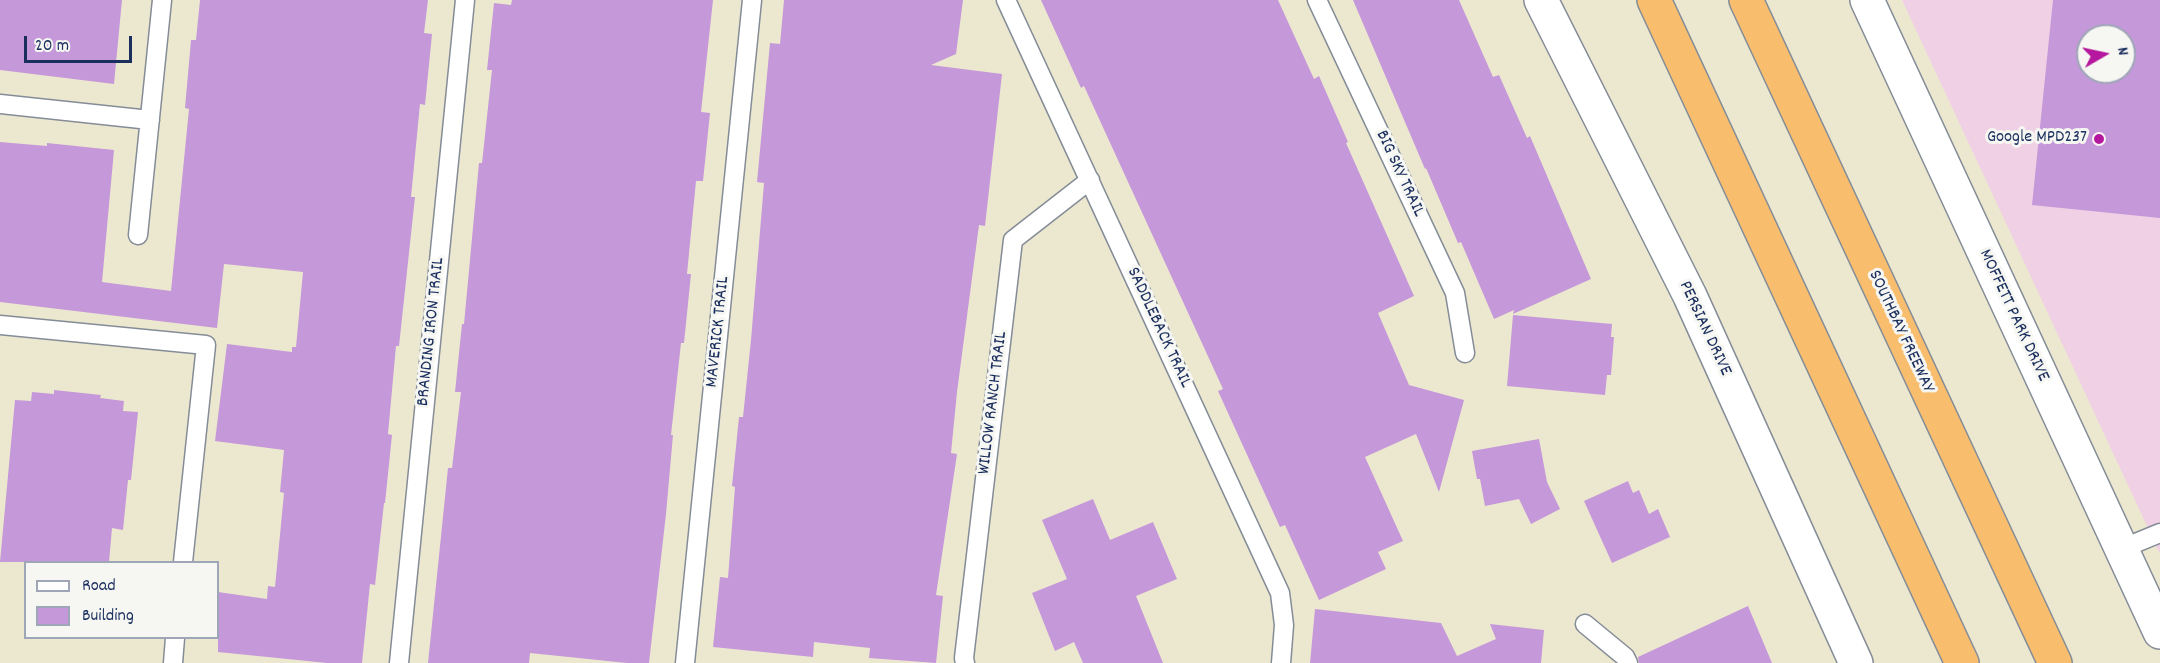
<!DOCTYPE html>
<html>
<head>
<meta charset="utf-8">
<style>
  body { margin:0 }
  #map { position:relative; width:2160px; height:663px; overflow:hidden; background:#ece8d0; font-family:Dekko,sans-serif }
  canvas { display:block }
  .legend { position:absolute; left:24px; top:561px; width:195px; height:78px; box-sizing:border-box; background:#f6f6f2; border:2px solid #9ea6b7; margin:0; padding:8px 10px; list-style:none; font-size:18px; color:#1b2f5e }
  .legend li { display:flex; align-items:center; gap:12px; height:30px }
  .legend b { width:30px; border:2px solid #9ea6b7 }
  .north { position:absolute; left:2076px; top:24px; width:60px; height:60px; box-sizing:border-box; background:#f6f6f2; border:2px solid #9ea6b7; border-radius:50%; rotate:81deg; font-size:16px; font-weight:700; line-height:24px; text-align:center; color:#1b2f5e }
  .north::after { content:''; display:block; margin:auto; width:21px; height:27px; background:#b5179e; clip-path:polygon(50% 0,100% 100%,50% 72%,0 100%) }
  .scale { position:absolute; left:24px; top:36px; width:108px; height:27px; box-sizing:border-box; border:3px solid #1b2f5e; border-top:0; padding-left:8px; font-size:18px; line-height:21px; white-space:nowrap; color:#1b2f5e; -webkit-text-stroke:4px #f6f6f2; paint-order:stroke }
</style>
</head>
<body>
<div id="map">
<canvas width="2160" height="663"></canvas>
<ul class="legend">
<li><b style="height:8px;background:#fff"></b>Road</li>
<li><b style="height:16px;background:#c598d9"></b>Building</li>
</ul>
<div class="north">N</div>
<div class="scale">20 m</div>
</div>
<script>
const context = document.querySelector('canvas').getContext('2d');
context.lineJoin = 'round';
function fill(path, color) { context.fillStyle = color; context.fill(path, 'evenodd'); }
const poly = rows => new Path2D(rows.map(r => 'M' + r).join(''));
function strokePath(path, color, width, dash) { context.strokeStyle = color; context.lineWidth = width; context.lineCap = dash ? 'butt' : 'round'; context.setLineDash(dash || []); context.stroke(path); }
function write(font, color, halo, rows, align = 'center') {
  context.font = font + ' Dekko,sans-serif'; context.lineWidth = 6; context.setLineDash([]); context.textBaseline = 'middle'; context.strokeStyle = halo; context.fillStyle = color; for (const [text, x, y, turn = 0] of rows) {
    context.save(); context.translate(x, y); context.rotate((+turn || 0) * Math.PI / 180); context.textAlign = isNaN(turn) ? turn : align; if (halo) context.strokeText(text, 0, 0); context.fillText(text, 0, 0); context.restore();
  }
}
fill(poly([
  [1902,0,2160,0,2160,554],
  [2088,36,2124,36,2124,72,2088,72]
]), '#f0d0e4');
fill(poly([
  [0,0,122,0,114,84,0,70],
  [200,0,428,0,424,33,432,34,425,105,420,104,411,197,415,197,399,346,396,346,388,434,392,435,385,503,384,503,375,585,370,584,362,663,327,663,218,652,218,592,267,599,268,586,275,587,284,493,280,492,284,450,215,441,227,344,292,352,292,347,296,347,303,272,224,264,217,328,0,302,0,142,47,146,47,143,114,150,102,282,171,291,189,109,185,108,191,40,196,40],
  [512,0,713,0,701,112,710,113,703,181,696,181,687,274,691,274,684,343,681,343,671,435,673,435,666,514,649,663,627,663,530,653,529,663,428,663,448,468,452,468,461,392,455,392,462,324,464,324,479,163,482,163,492,70,487,70,494,3,511,5],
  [784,0,963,0,956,54,931,65,1002,74,985,226,979,225,957,392,951,453,957,454,936,595,943,596,936,663,869,658,870,648,814,642,813,657,713,647,720,577,728,578,735,487,732,486,739,417,743,417,751,340,764,183,757,182,770,43,780,44],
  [1041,0,1278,0,1314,79,1319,76,1348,142,1346,143,1414,296,1378,313,1409,385,1464,400,1439,492,1416,434,1365,457,1403,541,1378,552,1386,569,1319,600,1285,525,1280,527,1218,391,1223,389,1084,86,1081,88],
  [1353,0,1459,0,1493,77,1499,75,1527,138,1530,136,1591,279,1513,314,1514,310,1494,319,1461,242,1458,243,1426,168,1425,169],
  [2053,0,2160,0,2160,218,2032,205],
  [2088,36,2124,36,2124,72,2088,72],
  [1513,315,1612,324,1611,337,1614,337,1611,375,1607,375,1605,395,1507,386],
  [54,390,101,395,100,398,124,401,123,411,138,412,131,480,128,480,123,530,112,528,109,562,0,562,15,400,31,401,32,392,54,394],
  [1539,439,1547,482,1560,509,1531,524,1519,499,1485,506,1480,479,1477,479,1472,451],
  [1628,481,1633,493,1639,490,1649,514,1658,509,1670,537,1612,563,1584,501],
  [1093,499,1110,540,1153,522,1177,579,1136,596,1163,663,1083,663,1074,642,1055,651,1032,593,1067,579,1042,520],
  [1748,606,1772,663,1639,663,1638,657],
  [1315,609,1441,623,1457,656,1496,639,1490,624,1544,630,1541,663,1310,663]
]), '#c598d9');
const service = poly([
  [1006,0,1280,593,1284,625,1281,663],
  [1317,0,1455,293,1465,353],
  [0,104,150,120],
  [138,235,162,0],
  [0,325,206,345,183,562],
  [2121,549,2160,533],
  [1585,624,1625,657,1628,663],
  [173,663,175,638],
  [399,663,465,0],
  [685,663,752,0],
  [965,663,964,658,1013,240,1090,180]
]);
const tertiary = poly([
  [1541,0,1690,296,1856,663],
  [1867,0,2160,632]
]);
const motorway = poly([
  [1654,0,1962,663],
  [1746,0,2055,663]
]);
strokePath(service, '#848c97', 21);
strokePath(tertiary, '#848c97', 36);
strokePath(motorway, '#848c97', 36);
strokePath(service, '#fff', 18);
strokePath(tertiary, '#fff', 33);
strokePath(motorway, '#f9be6d', 33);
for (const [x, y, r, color] of [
  [2099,139,6,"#b5179e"]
]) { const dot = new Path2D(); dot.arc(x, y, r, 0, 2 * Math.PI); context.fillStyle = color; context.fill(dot); strokePath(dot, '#f6f6f2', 2); }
write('18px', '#1b2f5e', '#f6f6f2', [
  ["Google MPD237",2087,139]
], 'right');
write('18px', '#1b2f5e', '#f6f6f2', [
  ["BIG SKY TRAIL",1399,174,65],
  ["MOFFETT PARK DRIVE",2013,316,65],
  ["SADDLEBACK TRAIL",1158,328,65],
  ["PERSIAN DRIVE",1704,329,65],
  ["BRANDING IRON TRAIL",432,332,-84],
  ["MAVERICK TRAIL",719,332,-84],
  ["SOUTHBAY FREEWAY",1900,332,65],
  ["WILLOW RANCH TRAIL",994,403,-83]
]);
</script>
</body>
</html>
